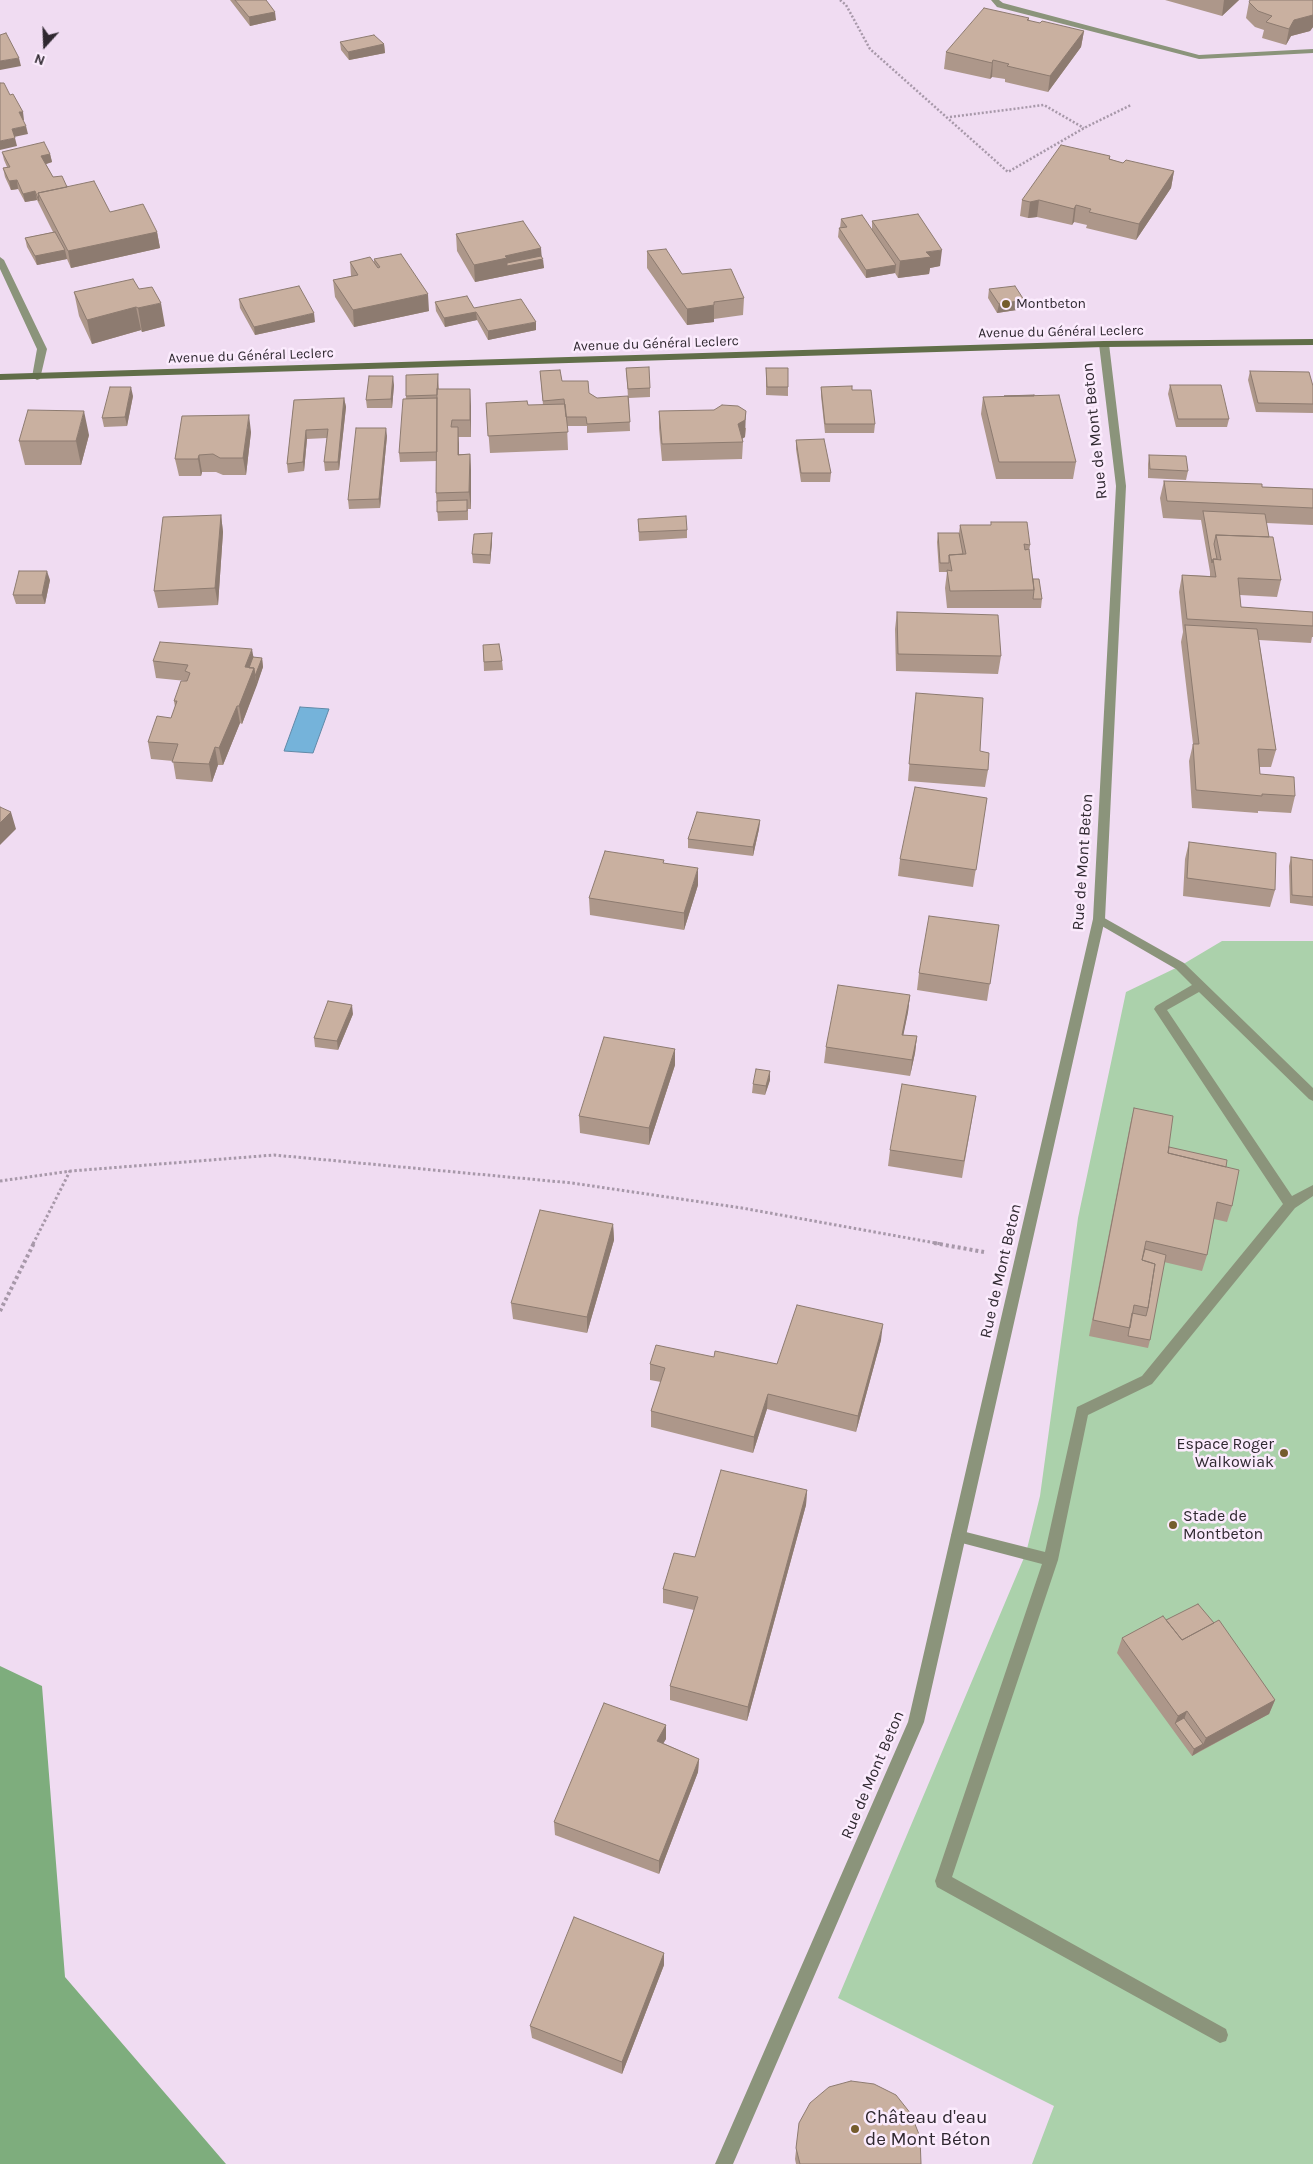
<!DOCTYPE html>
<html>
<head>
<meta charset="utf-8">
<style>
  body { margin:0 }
  #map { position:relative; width:1313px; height:2164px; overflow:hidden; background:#f0dcf2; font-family:Karla,sans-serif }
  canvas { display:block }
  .north { position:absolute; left:20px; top:20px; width:50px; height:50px; -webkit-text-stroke:4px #fbebfd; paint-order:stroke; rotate:200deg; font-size:14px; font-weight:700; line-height:20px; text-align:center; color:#2f2830 }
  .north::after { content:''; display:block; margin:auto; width:18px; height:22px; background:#2f2830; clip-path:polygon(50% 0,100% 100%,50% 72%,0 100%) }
</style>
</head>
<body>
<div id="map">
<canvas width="1313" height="2164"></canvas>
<div class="north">N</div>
</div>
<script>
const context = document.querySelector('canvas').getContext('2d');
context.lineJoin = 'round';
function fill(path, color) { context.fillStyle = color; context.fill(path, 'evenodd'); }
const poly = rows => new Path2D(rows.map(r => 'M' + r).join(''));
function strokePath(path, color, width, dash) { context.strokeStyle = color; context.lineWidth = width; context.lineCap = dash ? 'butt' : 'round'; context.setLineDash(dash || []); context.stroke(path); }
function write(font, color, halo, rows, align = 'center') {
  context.font = font + ' Karla,sans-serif'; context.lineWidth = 5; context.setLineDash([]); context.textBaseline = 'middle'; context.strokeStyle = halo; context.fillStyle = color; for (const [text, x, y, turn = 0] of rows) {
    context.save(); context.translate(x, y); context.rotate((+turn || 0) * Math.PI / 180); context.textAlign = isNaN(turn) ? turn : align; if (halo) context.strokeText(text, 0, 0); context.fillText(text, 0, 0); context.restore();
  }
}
fill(poly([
  [1222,941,1313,941,1313,2164,1032,2164,1054,2106,838,1998,1026,1553,1040,1496,1078,1218,1126,992,1180,966]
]), '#abd1ab');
fill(poly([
  [0,1666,42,1686,65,1977,226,2164,0,2164]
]), '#7ead7d');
const water = poly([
  [300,707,329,709,313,753,284,751,300,707]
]);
fill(water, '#75b3da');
strokePath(water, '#6089a7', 1);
strokePath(poly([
  [840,0,846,5,870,49,1008,172,1084,128,1131,105],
  [950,117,1044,105,1084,128]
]), '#a798a9', 2.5, [2, 2]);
strokePath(poly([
  [0,1181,71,1171,274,1155,572,1183,742,1208,941,1244],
  [33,1244,70,1171]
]), '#a798a9', 3, [2.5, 2.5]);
strokePath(poly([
  [934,1243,984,1252],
  [0,1311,34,1243]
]), '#a798a9', 4, [3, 3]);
fill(poly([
  [991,0,999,0,1003,3,1199,55,1313,49,1313,53,1199,59,997,7,991,0],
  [1099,915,1184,963,1313,1088,1313,1101,1309,1099,1199,992,1167,1010,1292,1196,1313,1185,1313,1196,1295,1208,1152,1384,1088,1415,1058,1560,952,1877,1226,2029,1228,2035,1226,2041,1220,2043,937,1887,935,1881,1042,1564,958,1542,953,1541,951,1536,953,1531,958,1530,1045,1552,1077,1407,1142,1376,1283,1204,1154,1009,1156,1006,1192,985,1176,969,1095,922,1093,919,1099,915]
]), '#8b947b');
fill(poly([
  [0,257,4,260,47,349,40,379,37,380,32,377,37,349,0,269,0,257],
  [1104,341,1109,344,1126,486,1105,919,924,1722,733,2164,715,2164,908,1722,1093,919,1116,486,1099,344,1104,341]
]), '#8b947b');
fill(poly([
  [1313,339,1313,345,1104,347,0,380,0,374,1104,341,1313,339]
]), '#616e49');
fill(poly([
  [230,0,266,0,276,20,250,26],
  [1165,0,1239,0,1222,16],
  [1313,0,1313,27,1310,31,1291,36,1286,45,1262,38,1264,30,1255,27,1246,18,1249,2],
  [1029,18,1029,21,1084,31,1081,47,1048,92,1005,82,1005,79,992,77,990,79,944,69,946,52],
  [340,42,384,44,385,53,349,60,341,50],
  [2,152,50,154,52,162,46,164,53,177,110,212,157,232,160,248,71,268,67,259,37,265,27,247,25,238,53,232,37,200,25,202,18,189,11,190,5,177,3,168,7,167,4,160],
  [1110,156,1110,159,1123,163,1174,171,1171,188,1136,240,1086,228,1087,225,1074,222,1072,225,1037,217,1028,218,1020,216,1022,200],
  [841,219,872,229,872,221,940,266,930,268,929,274,898,278,895,273,866,278,838,237,839,228,840,228],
  [456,234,541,248,541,256,544,268,475,282,457,251],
  [647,251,682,274,744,298,743,315,714,319,714,322,687,325,647,268],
  [374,259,429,311,354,327,335,297,333,280,351,276,350,262,374,263],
  [139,289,165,326,142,332,141,330,92,344,79,316,74,292],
  [989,289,1024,300,1023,309,997,313,988,298],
  [239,299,315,322,255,335,240,308],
  [435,302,474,308,536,330,488,340,477,320,445,327,436,311],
  [626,368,650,388,650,397,629,398,630,431,587,433,587,426,567,426,568,450,490,453,486,403,528,405,543,405,540,371,589,393,597,398,628,397],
  [766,368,788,387,788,396,766,395],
  [1250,371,1313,386,1313,413,1256,412,1248,380],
  [438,374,439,389,471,406,471,437,458,437,459,454,470,454,471,471,471,509,468,509,468,520,438,521,436,493,437,461,400,462,399,453,406,396],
  [394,385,392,408,367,408,366,400],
  [1170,385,1229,419,1227,427,1176,427,1168,394],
  [821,387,852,390,875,424,874,433,825,433,821,396],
  [133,396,127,426,104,427,102,418],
  [983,397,1076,462,1073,479,996,479,981,414],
  [344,398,346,407,339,470,325,471,324,462,327,438,307,439,304,471,288,473,287,464,294,400],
  [659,411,746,428,745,437,742,439,743,442,742,459,662,461,659,428],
  [251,432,246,475,223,475,216,472,202,472,201,476,179,476,175,459],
  [89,435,81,465,25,465,19,441],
  [387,436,380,508,349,509,348,500],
  [796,440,831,473,830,482,801,482,796,449],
  [1149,455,1188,471,1186,480,1148,478,1148,464],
  [1164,481,1262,487,1313,489,1313,525,1266,523,1269,537,1281,580,1277,597,1240,595,1241,607,1313,612,1313,637,1312,637,1311,643,1259,640,1276,750,1271,767,1260,767,1260,774,1295,796,1291,813,1258,811,1258,813,1192,808,1189,761,1193,744,1181,642,1183,632,1179,592,1182,575,1210,576,1210,572,1201,520,1163,518,1160,498],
  [221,515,223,532,218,605,158,608,154,591],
  [638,519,687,530,687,538,639,541],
  [960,525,1030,545,1029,552,1033,579,1042,599,1041,608,947,608,945,588,947,572,939,572,937,542,938,533,959,533],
  [492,533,492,542,490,564,473,563,472,554],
  [50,580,45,604,16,604,13,595],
  [897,612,1001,656,998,674,896,671,895,629],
  [483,645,502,661,503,670,484,671],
  [253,657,262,658,263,667,242,724,240,723,223,765,218,765,212,782,176,779,173,761,151,759,148,742,171,718,175,707,174,701,186,681,156,678,153,661],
  [914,710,980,751,988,770,985,787,908,781],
  [987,798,973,887,898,876,900,859],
  [760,820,759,829,753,856,688,848,688,839],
  [1189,842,1275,890,1270,907,1183,896,1185,859],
  [1291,857,1313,860,1313,906,1290,903,1289,866],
  [698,885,684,930,590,915,589,898],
  [999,925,987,1001,917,990,919,973],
  [910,995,908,1012,903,1035,917,1036,915,1053,910,1076,824,1063,826,1047],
  [353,1014,338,1050,315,1047,314,1038],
  [675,1049,675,1065,649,1145,580,1133,579,1116],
  [770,1080,765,1095,752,1093,753,1084],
  [976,1096,962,1178,888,1166,890,1150],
  [1134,1108,1169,1147,1226,1167,1232,1206,1227,1222,1214,1219,1207,1255,1202,1271,1164,1262,1150,1340,1148,1348,1089,1336,1130,1125],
  [613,1224,614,1240,587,1333,513,1319,511,1303],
  [881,1340,856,1432,767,1409,753,1453,651,1427,651,1411,661,1382,650,1380,650,1364,714,1357,777,1364],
  [807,1490,806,1505,747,1721,670,1700,670,1686,694,1610,663,1603,663,1589,695,1557],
  [1166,1620,1275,1700,1269,1714,1192,1756,1117,1653,1122,1638],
  [666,1725,666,1739,663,1743,699,1759,698,1772,659,1874,555,1835,554,1822],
  [664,1953,664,1965,622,2074,532,2038,530,2026],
  [798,2134,921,2164,796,2164,795,2159]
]), '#ad978a');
fill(poly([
  [1224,0,1239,0,1222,16],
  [275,12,276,20,250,26,249,17],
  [1313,15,1313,27,1310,31,1291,36,1286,45,1289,29,1294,20],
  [1084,31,1081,47,1048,92,1050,76],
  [384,44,385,53,349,60,348,52],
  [19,58,21,66,0,70,0,61],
  [993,60,992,77,990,79,992,63],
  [19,112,23,112,24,120,21,121],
  [26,126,28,134,14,137,12,129],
  [15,138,17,146,0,150,0,141],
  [50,154,52,162,43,165,41,156],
  [1174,171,1171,188,1136,240,1139,224],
  [17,180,18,189,11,190,9,181],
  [35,191,37,200,25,202,23,194],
  [1039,200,1037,217,1028,218,1030,202],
  [1076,205,1074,222,1072,225,1074,209],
  [157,232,160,248,71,268,68,251],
  [541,248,542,260,543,259,544,268,475,282,474,265,505,256],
  [65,250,67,259,37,265,35,256],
  [942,250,940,266,930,268,929,274,898,278,900,261,926,252],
  [896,265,895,273,866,278,866,270],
  [428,294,429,311,354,327,353,310],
  [1024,300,1023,309,997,313,999,304],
  [161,303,165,326,142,332,138,308],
  [714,305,714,322,687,325,687,309],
  [136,307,141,330,92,344,87,320],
  [476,312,477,320,445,327,444,318],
  [314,313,315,322,255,335,254,327],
  [536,322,536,330,488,340,488,331],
  [393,376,394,385,392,408,391,399],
  [131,387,133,396,127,426,125,417],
  [470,389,471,406,471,437,470,420],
  [344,398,346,407,339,470,338,462],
  [84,411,89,435,81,465,76,441],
  [746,411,745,437,738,441,738,424],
  [249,415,251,432,246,475,243,458],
  [458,427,459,444,459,472,458,455],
  [386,428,387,436,380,508,379,499],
  [306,430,307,439,304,471,303,462],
  [470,454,471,471,471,509,469,492],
  [199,455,202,472,201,476,198,459],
  [221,515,223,532,218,605,215,588],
  [492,533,492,542,490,564,490,555],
  [47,571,50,580,45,604,42,595],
  [252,649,255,666,254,669,257,685,242,724,239,706,245,667],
  [262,658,263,667,257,685,255,676],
  [237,706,240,723,223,765,219,748],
  [215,747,218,765,212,782,209,764],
  [11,812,16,829,0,845,0,823],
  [760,820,759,829,753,856,753,847],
  [698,868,698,885,684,930,684,913],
  [910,995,908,1012,900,1052,902,1035],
  [352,1005,353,1014,338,1050,337,1041],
  [917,1036,915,1053,910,1076,912,1060],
  [675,1049,675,1065,649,1145,649,1128],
  [770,1071,770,1080,765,1095,766,1086],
  [613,1224,614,1240,587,1333,587,1317],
  [883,1324,881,1340,856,1432,858,1416],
  [768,1394,767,1409,753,1453,754,1437],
  [807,1490,806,1505,747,1721,748,1707],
  [1275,1700,1269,1714,1200,1751,1206,1738],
  [1187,1711,1182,1725,1175,1723,1178,1716],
  [666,1725,666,1739,657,1754,657,1741],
  [1203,1744,1200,1751,1192,1756,1194,1749],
  [699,1759,698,1772,659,1874,659,1861],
  [664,1953,664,1965,622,2074,622,2062]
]), '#8d7b70');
const building = poly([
  [235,0,266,0,275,12,249,17,235,0],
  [1250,0,1313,0,1313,15,1294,20,1289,29,1266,22,1272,16,1258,11,1249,2,1250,0],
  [984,8,1029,18,1027,20,1040,23,1042,21,1084,31,1050,76,1007,66,1009,64,993,60,992,63,946,52,984,8],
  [6,33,19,58,0,61,0,35,6,33],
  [374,35,384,44,348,52,340,42,374,35],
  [0,83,4,83,10,95,13,94,23,112,19,112,26,126,12,129,15,138,0,141,0,83],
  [44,142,50,154,41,156,53,177,62,176,67,187,38,193,39,201,35,191,23,194,17,180,9,181,3,168,10,167,2,152,44,142],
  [1061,145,1110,156,1109,159,1123,163,1126,160,1174,171,1139,224,1089,212,1091,209,1076,205,1074,209,1039,200,1030,202,1022,200,1061,145],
  [94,181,110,212,143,204,157,232,68,251,38,193,94,181],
  [918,214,942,250,926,252,931,257,900,261,872,221,918,214],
  [862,215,896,265,866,270,839,228,847,227,841,219,862,215],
  [523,221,541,248,505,256,507,258,474,265,456,234,523,221],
  [55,232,65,250,35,256,25,238,55,232],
  [666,249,682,274,731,269,744,298,714,302,714,305,687,309,647,251,666,249],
  [401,254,428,294,353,310,333,280,358,275,350,262,370,257,378,268,380,267,374,259,401,254],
  [541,256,543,259,507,266,507,263,541,256],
  [133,279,139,289,152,287,161,303,138,308,136,307,87,320,74,292,133,279],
  [299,286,314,313,254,327,239,299,299,286],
  [1015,286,1024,300,999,304,989,289,1015,286],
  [467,296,474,308,521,299,536,322,488,331,476,312,444,318,435,302,467,296],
  [649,367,650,388,628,389,626,368,649,367],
  [766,368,788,368,788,387,767,387,766,368],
  [560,370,562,381,588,381,589,393,597,398,628,396,630,422,587,424,586,417,566,417,564,399,543,401,540,371,560,370],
  [1250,371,1309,372,1313,386,1313,404,1258,403,1250,371],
  [438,374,437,395,406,396,406,375,438,374],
  [369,376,393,376,391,399,366,400,369,376],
  [1170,385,1221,385,1229,419,1178,419,1170,385],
  [852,386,852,390,871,390,875,424,825,424,821,387,852,386],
  [110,387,131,387,125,417,102,418,110,387],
  [437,389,470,389,470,420,452,420,451,427,458,427,458,455,470,454,469,492,436,493,437,389],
  [1034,395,1034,396,1004,396,1034,395],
  [1059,395,1076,462,999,462,983,397,1059,395],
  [344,398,338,462,324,462,328,429,306,430,303,462,287,464,294,400,344,398],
  [437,398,437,452,399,453,403,399,437,398],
  [527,401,528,405,565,404,568,432,488,436,486,403,527,401],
  [722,405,738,406,746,411,745,420,738,424,743,442,662,444,659,411,714,410,722,405],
  [28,410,84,411,76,441,19,441,28,410],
  [249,415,243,458,220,458,213,454,199,455,198,459,175,459,182,416,249,415],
  [356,428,386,428,379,499,348,500,356,428],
  [824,439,831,473,801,473,796,440,824,439],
  [1149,455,1186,456,1188,471,1150,469,1149,455],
  [1164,481,1262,484,1262,487,1313,489,1313,508,1167,501,1164,481],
  [467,500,467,511,437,512,437,501,467,500],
  [1203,511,1265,514,1269,537,1216,535,1214,544,1217,559,1213,559,1212,563,1203,511],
  [221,515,215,588,154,591,163,517,221,515],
  [686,516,687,530,639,532,638,519,686,516],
  [991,522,1027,522,1030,545,1024,544,1025,550,1029,549,1034,590,950,591,947,570,952,571,949,555,966,554,960,525,991,525,991,522],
  [492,533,490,555,472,554,474,534,492,533],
  [938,533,959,533,963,554,949,555,949,563,940,563,938,533],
  [1216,535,1273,537,1281,580,1238,578,1241,607,1313,612,1313,626,1187,619,1182,575,1216,577,1213,559,1221,560,1216,535],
  [19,571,47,571,42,595,13,595,19,571],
  [1033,579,1039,579,1042,599,1033,599,1034,590,1033,579],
  [897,612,998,615,1001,656,898,654,897,612],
  [1185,625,1257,629,1276,750,1258,749,1260,774,1294,777,1295,796,1262,794,1262,796,1196,790,1193,744,1199,744,1185,625],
  [160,642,252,649,245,667,254,668,239,706,237,706,219,748,215,747,209,764,172,762,178,744,148,742,157,716,171,718,177,701,174,701,181,681,187,681,190,673,185,671,188,665,153,661,160,642],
  [499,644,502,661,484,662,483,645,499,644],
  [253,657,262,658,255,676,254,668,249,668,253,657],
  [916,693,983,698,980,751,989,753,988,770,909,764,916,693],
  [915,787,987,798,976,870,900,859,915,787],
  [0,807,11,812,0,823,0,807],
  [697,812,760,820,753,847,688,839,697,812],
  [1189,842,1276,853,1275,890,1187,878,1189,842],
  [605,851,664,860,663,863,698,868,684,913,589,898,605,851],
  [1291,857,1313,860,1313,897,1292,895,1291,857],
  [929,916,999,925,990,984,919,973,929,916],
  [838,985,910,995,902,1035,917,1036,912,1060,826,1047,838,985],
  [328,1001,352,1005,337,1041,314,1038,328,1001],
  [604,1037,675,1049,649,1128,579,1116,604,1037],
  [756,1069,770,1071,766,1086,753,1084,756,1069],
  [902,1084,976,1096,964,1161,890,1150,902,1084],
  [1134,1108,1173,1116,1168,1153,1239,1170,1232,1206,1217,1202,1207,1255,1146,1241,1142,1260,1155,1264,1148,1308,1134,1305,1130,1328,1093,1320,1134,1108],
  [1169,1147,1227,1160,1226,1167,1168,1153,1169,1147],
  [540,1210,613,1224,587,1317,511,1303,540,1210],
  [1145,1249,1166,1255,1150,1340,1128,1336,1132,1313,1146,1316,1148,1308,1155,1264,1142,1260,1145,1249],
  [797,1305,883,1324,858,1416,768,1394,754,1437,651,1411,665,1368,650,1364,656,1345,714,1357,715,1351,777,1364,797,1305],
  [721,1470,807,1490,748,1707,670,1686,698,1597,663,1589,674,1553,695,1557,721,1470],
  [1198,1604,1214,1623,1182,1640,1166,1620,1198,1604],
  [1163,1616,1182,1640,1219,1620,1275,1700,1206,1738,1187,1711,1178,1716,1122,1638,1163,1616],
  [604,1703,666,1725,657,1741,699,1759,659,1861,554,1822,604,1703],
  [1184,1718,1203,1744,1194,1749,1175,1723,1184,1718],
  [574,1917,664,1953,622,2062,530,2026,574,1917],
  [851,2081,874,2084,896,2095,911,2114,920,2137,921,2164,800,2164,796,2148,799,2123,810,2103,829,2087,851,2081]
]);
fill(building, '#c9b0a0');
strokePath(building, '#8d7b70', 1);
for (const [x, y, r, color] of [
  [1006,304,5,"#755d2d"],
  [1284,1453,5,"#755d2d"],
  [1173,1525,5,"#755d2d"],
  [855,2129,5,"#755d2d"]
]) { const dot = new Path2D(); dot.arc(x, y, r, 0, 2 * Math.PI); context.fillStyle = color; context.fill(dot); strokePath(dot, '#fbebfd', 2); }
write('14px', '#2f2830', '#fbebfd', [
  ["Montbeton",1016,304]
], 'left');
write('14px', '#2f2830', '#fbebfd', [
  ["Avenue du Général Leclerc",1061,332,-1],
  ["Avenue du Général Leclerc",656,344,-2],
  ["Avenue du Général Leclerc",251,356,-2]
]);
write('16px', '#2f2830', '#fbebfd', [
  ["Rue de Mont Beton",1095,431,-96],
  ["Rue de Mont Beton",1083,862,-86],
  ["Rue de Mont Beton",1001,1271,-77],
  ["Rue de Mont Beton",873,1775,-67]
]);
write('16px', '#2f2830', '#fbebfd', [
  ["Espace Roger",1274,1444],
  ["Walkowiak",1274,1462],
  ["Stade de",1183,1516,"left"],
  ["Montbeton",1183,1534,"left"]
], 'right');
write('19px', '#2f2830', '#fbebfd', [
  ["Château d'eau",865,2118],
  ["de Mont Béton",865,2140]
], 'left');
</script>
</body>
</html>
